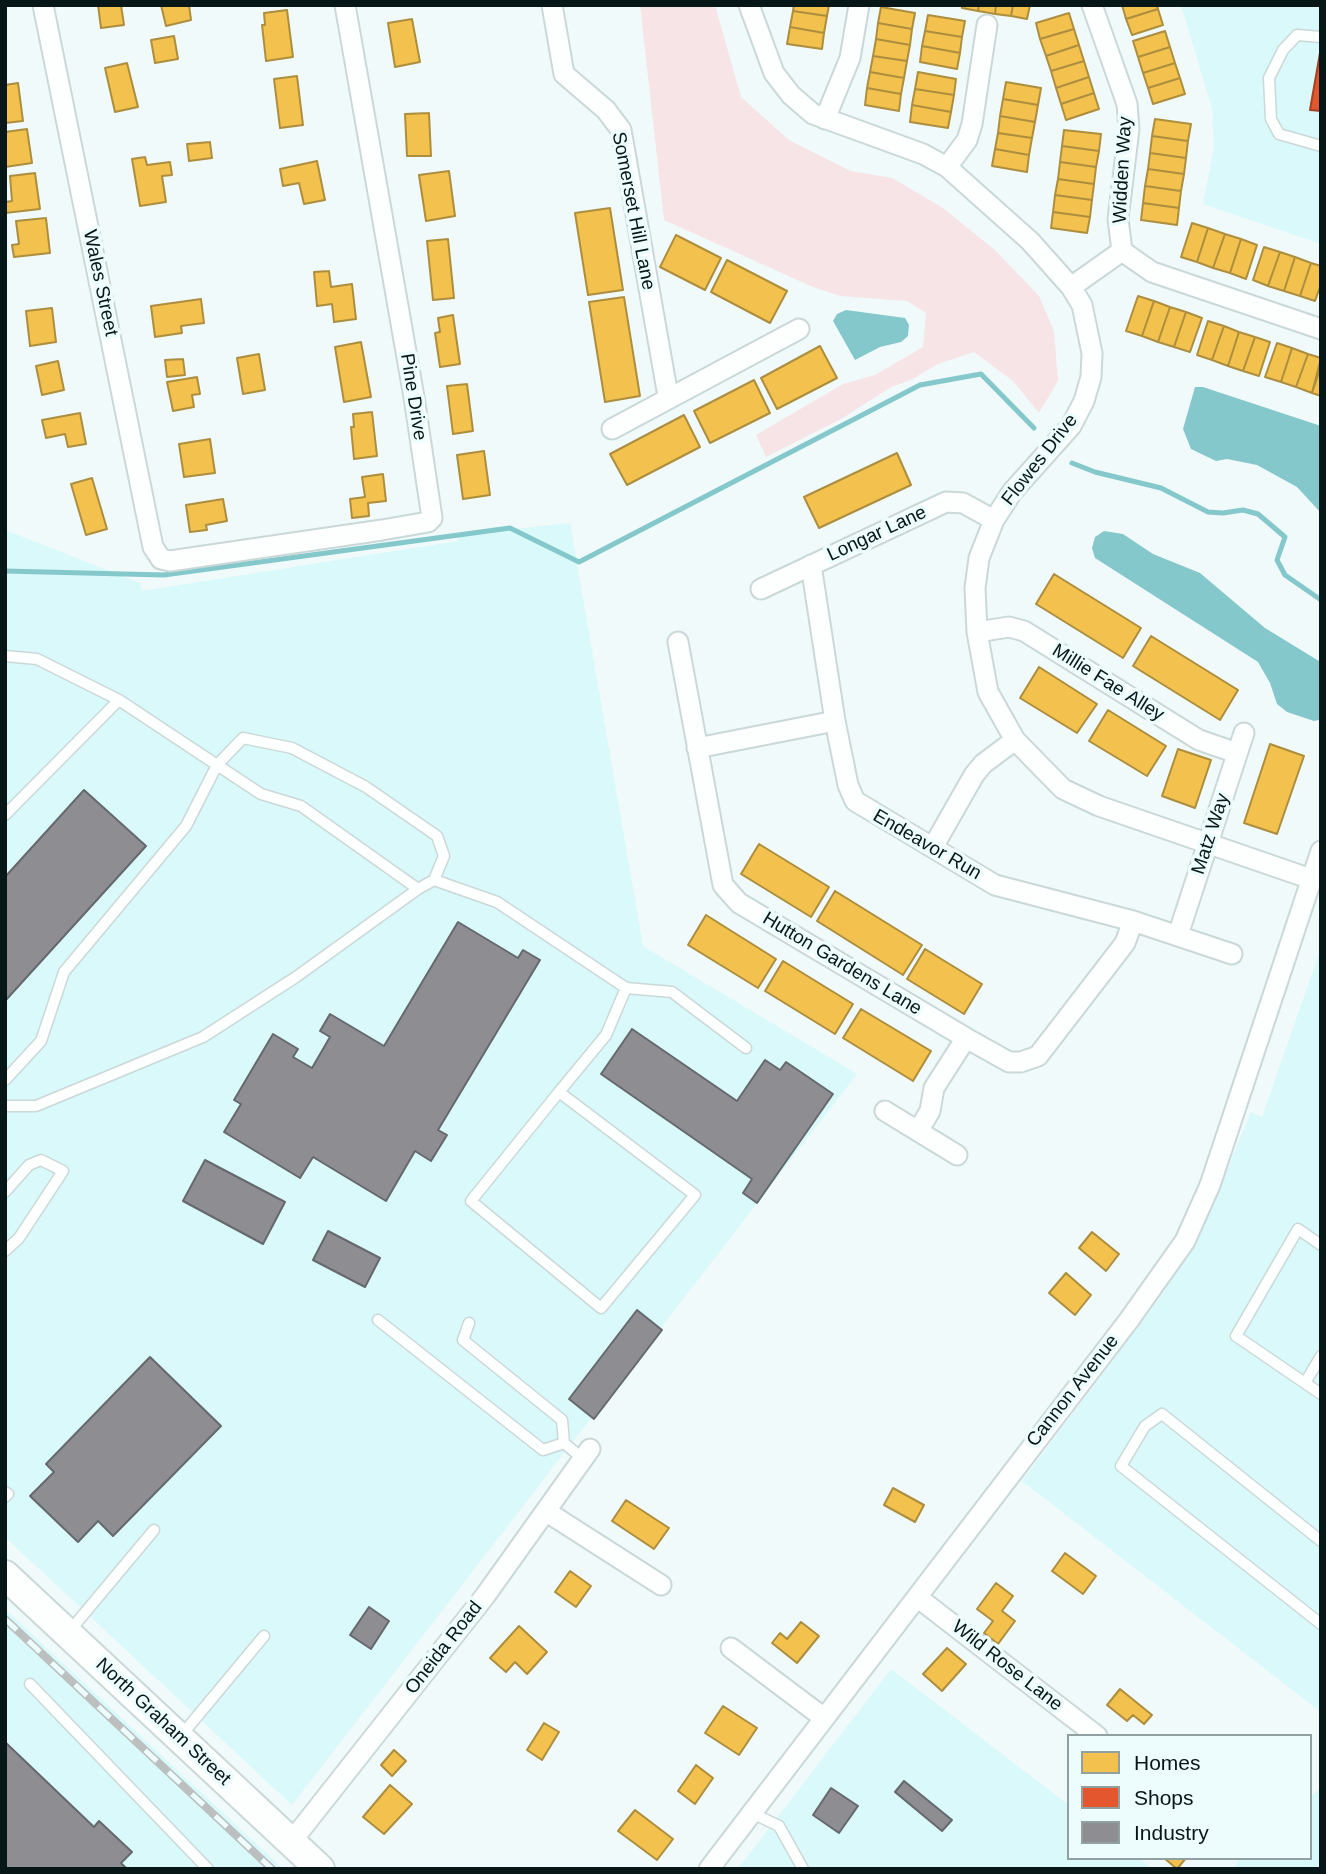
<!DOCTYPE html>
<html>
<head>
<meta charset="utf-8">
<style>
  body { margin:0 }
  #map { position:relative; width:1326px; height:1874px; overflow:hidden; background:#f0fafa; font-family:Helvetica,sans-serif }
  canvas { display:block }
  .frame { position:absolute; inset:0; border:7px solid #071617; pointer-events:none }
  .legend { position:absolute; left:1067px; top:1734px; width:245px; height:126px; box-sizing:border-box; background:#edfdfd; border:2px solid #91a1a1; margin:0; padding:9px 12px; list-style:none; font-size:21px; color:#071617 }
  .legend li { display:flex; align-items:center; gap:14px; height:35px }
  .legend b { width:35px; border:2px solid #91a1a1 }
</style>
</head>
<body>
<div id="map">
<canvas width="1326" height="1874"></canvas>
<div class="frame"></div>
<ul class="legend">
<li><b style="height:19px;background:#f2c14e"></b>Homes</li>
<li><b style="height:19px;background:#e4572e"></b>Shops</li>
<li><b style="height:19px;background:#8d8d92"></b>Industry</li>
</ul>
</div>
<script>
const context = document.querySelector('canvas').getContext('2d');
context.lineJoin = 'round';
function fill(path, color) { context.fillStyle = color; context.fill(path, 'evenodd'); }
const poly = rows => new Path2D(rows.map(r => 'M' + r).join(''));
function strokePath(path, color, width, dash) { context.strokeStyle = color; context.lineWidth = width; context.lineCap = dash ? 'butt' : 'round'; context.setLineDash(dash || []); context.stroke(path); }
function write(font, color, halo, rows, align = 'center') {
  context.font = font + ' Helvetica,sans-serif'; context.lineWidth = 7; context.setLineDash([]); context.textBaseline = 'middle'; context.strokeStyle = halo; context.fillStyle = color; for (const [text, x, y, turn = 0] of rows) {
    context.save(); context.translate(x, y); context.rotate((+turn || 0) * Math.PI / 180); context.textAlign = isNaN(turn) ? turn : align; if (halo) context.strokeText(text, 0, 0); context.fillText(text, 0, 0); context.restore();
  }
}
fill(poly([
  [1181,5,1321,5,1321,244,1203,204,1214,147,1212,108],
  [570,523,643,946,857,1074,292,1805,5,1537,5,530,140,583,142,591,458,541,458,535],
  [1321,948,1321,1712,1022,1481,1157,1302,1198,1240,1251,1112,1262,1117],
  [5,1609,283,1869,5,1869],
  [891,1669,1069,1805,1069,1858,1138,1858,1152,1869,738,1869],
  [1321,1788,1321,1869,1233,1869,1241,1858,1310,1858,1310,1797]
]), '#d9f9fb');
fill(poly([
  [640,5,715,5,741,97,789,140,851,171,892,178,943,208,996,251,1039,296,1054,331,1058,381,1039,413,1013,381,974,352,938,364,911,380,891,387,843,418,766,457,756,435,843,384,875,375,923,347,926,313,907,301,840,296,813,287,664,220]
]), '#f7e4e7');
fill(poly([
  [846,310,905,318,909,325,908,336,901,342,880,347,855,360,833,321,837,314],
  [1195,387,1203,387,1321,426,1321,513,1297,487,1257,465,1227,459,1216,461,1191,449,1183,429],
  [1104,531,1123,534,1153,554,1200,573,1265,628,1319,661,1319,720,1314,721,1287,712,1277,704,1270,683,1258,662,1095,558,1092,548,1095,537]
]), '#84c8cb');
const homes = poly([
  [98,5,121,5,124,25,101,28,98,5],
  [161,5,189,5,191,20,166,26,161,5],
  [794,5,829,5,827,16,793,11,794,5],
  [962,5,979,5,978,11,962,8,962,5],
  [979,5,996,5,995,14,978,11,979,5],
  [996,5,1013,5,1011,16,995,14,996,5],
  [1013,5,1030,5,1027,19,1011,16,1013,5],
  [1122,5,1157,5,1158,9,1126,19,1122,5],
  [881,7,915,13,912,29,878,23,881,7],
  [1158,9,1163,25,1132,35,1126,19,1158,9],
  [287,10,293,57,266,61,262,25,265,25,264,13,287,10],
  [793,11,827,16,824,33,790,27,793,11],
  [1069,13,1074,29,1040,39,1036,23,1069,13],
  [928,15,965,21,962,37,925,31,928,15],
  [412,19,420,62,395,67,388,23,412,19],
  [878,23,912,29,910,45,876,39,878,23],
  [790,27,824,33,822,49,787,44,790,27],
  [1074,29,1079,45,1046,56,1040,39,1074,29],
  [925,31,962,37,960,53,922,46,925,31],
  [1165,31,1170,47,1138,57,1133,41,1165,31],
  [174,36,178,59,155,63,151,40,174,36],
  [876,39,910,45,907,61,873,56,876,39],
  [1079,45,1084,61,1051,71,1046,56,1079,45],
  [922,46,960,53,957,69,920,62,922,46],
  [1170,47,1175,63,1143,73,1138,57,1170,47],
  [873,56,907,61,904,78,870,72,873,56],
  [1084,61,1089,77,1056,88,1051,71,1084,61],
  [127,63,138,107,115,112,105,68,127,63],
  [1175,63,1180,78,1148,88,1143,73,1175,63],
  [870,72,904,78,901,94,867,88,870,72],
  [918,72,956,79,954,95,915,89,918,72],
  [297,76,303,125,280,128,274,79,297,76],
  [1089,77,1094,93,1061,104,1056,88,1089,77],
  [1180,78,1185,94,1153,104,1148,88,1180,78],
  [1006,82,1041,88,1038,105,1003,99,1006,82],
  [18,83,23,121,5,123,5,85,18,83],
  [867,88,901,94,899,111,865,105,867,88],
  [915,89,954,95,951,112,912,105,915,89],
  [1094,93,1099,109,1066,120,1061,104,1094,93],
  [1003,99,1038,105,1035,122,1000,116,1003,99],
  [912,105,951,112,948,128,910,122,912,105],
  [429,113,431,156,407,156,405,114,429,113],
  [1000,116,1035,122,1032,138,998,133,1000,116],
  [1155,119,1191,124,1188,141,1152,136,1155,119],
  [27,129,32,163,5,167,5,132,27,129],
  [1064,130,1101,134,1099,151,1062,146,1064,130],
  [998,133,1032,138,1029,155,995,149,998,133],
  [1152,136,1188,141,1186,158,1150,153,1152,136],
  [210,142,212,158,189,161,187,144,210,142],
  [1062,146,1099,151,1096,167,1060,162,1062,146],
  [995,149,1029,155,1027,172,992,166,995,149],
  [1150,153,1186,158,1184,174,1148,169,1150,153],
  [145,157,147,165,170,162,172,175,162,176,166,202,140,206,132,159,145,157],
  [317,161,325,200,304,204,299,183,283,186,280,169,317,161],
  [1060,162,1096,167,1094,184,1058,179,1060,162],
  [1148,169,1184,174,1181,191,1145,186,1148,169],
  [449,171,455,216,426,221,419,175,449,171],
  [35,173,40,209,5,213,5,202,12,201,10,176,35,173],
  [1058,179,1094,184,1092,200,1055,195,1058,179],
  [1145,186,1181,191,1179,208,1143,203,1145,186],
  [1055,195,1092,200,1090,217,1053,212,1055,195],
  [1143,203,1179,208,1177,225,1141,220,1143,203],
  [610,208,623,290,588,295,575,213,610,208],
  [1053,212,1090,217,1087,233,1051,228,1053,212],
  [46,218,50,253,14,257,12,245,19,244,16,221,46,218],
  [1192,223,1208,228,1197,262,1181,257,1192,223],
  [1208,228,1225,234,1213,268,1197,262,1208,228],
  [1225,234,1241,239,1230,273,1213,268,1225,234],
  [676,235,721,258,705,290,660,267,676,235],
  [448,239,454,298,433,300,427,241,448,239],
  [1241,239,1257,245,1246,279,1230,273,1241,239],
  [1264,247,1280,252,1268,286,1253,280,1264,247],
  [1280,252,1295,257,1284,291,1268,286,1280,252],
  [1295,257,1311,263,1300,296,1284,291,1295,257],
  [727,260,787,291,770,323,711,292,727,260],
  [1311,263,1321,266,1321,284,1315,301,1300,296,1311,263],
  [329,271,331,287,352,284,356,319,334,322,332,304,317,306,314,272,329,271],
  [1138,296,1154,301,1142,336,1126,331,1138,296],
  [624,297,640,396,605,402,589,302,624,297],
  [201,299,204,323,181,326,182,333,155,337,151,306,201,299],
  [1154,301,1170,307,1158,342,1142,336,1154,301],
  [1170,307,1186,312,1174,347,1158,342,1170,307],
  [52,308,56,342,30,346,26,311,52,308],
  [1186,312,1202,318,1190,352,1174,347,1186,312],
  [453,315,460,364,440,367,435,333,440,332,438,318,453,315],
  [1208,321,1224,326,1212,360,1197,355,1208,321],
  [1224,326,1239,332,1228,366,1212,360,1224,326],
  [1239,332,1255,337,1243,371,1228,366,1239,332],
  [1255,337,1270,342,1259,376,1243,371,1255,337],
  [361,342,371,397,344,402,335,347,361,342],
  [1277,343,1292,348,1281,382,1265,377,1277,343],
  [820,346,837,378,777,409,761,378,820,346],
  [1292,348,1308,354,1296,387,1281,382,1292,348],
  [259,354,265,390,243,394,237,358,259,354],
  [1308,354,1321,358,1312,393,1296,387,1308,354],
  [183,359,185,375,167,377,165,360,183,359],
  [58,361,64,390,42,395,36,366,58,361],
  [1321,366,1321,396,1312,393,1321,366],
  [197,377,200,394,192,395,194,407,173,411,167,382,197,377],
  [754,380,770,413,710,443,694,411,754,380],
  [467,384,473,431,453,434,447,386,467,384],
  [372,412,377,456,354,459,351,427,354,427,353,414,372,412],
  [80,413,86,444,68,447,65,434,46,438,42,420,80,413],
  [684,415,700,447,627,485,610,454,684,415],
  [210,439,215,473,184,477,179,444,210,439],
  [484,451,490,495,463,499,457,455,484,451],
  [897,453,911,485,819,528,804,497,897,453],
  [383,474,386,501,368,503,369,516,352,518,350,499,365,497,362,477,383,474],
  [92,478,107,529,86,535,71,484,92,478],
  [223,499,227,521,206,525,207,530,190,532,186,505,223,499],
  [1054,574,1141,628,1123,658,1036,604,1054,574],
  [1151,636,1238,690,1220,720,1133,666,1151,636],
  [1039,667,1097,704,1077,733,1020,698,1039,667],
  [1108,710,1166,746,1147,776,1089,741,1108,710],
  [1270,744,1304,756,1277,834,1244,823,1270,744],
  [1178,749,1211,760,1195,808,1162,796,1178,749],
  [759,844,829,887,811,917,741,874,759,844],
  [835,891,922,945,903,975,817,921,835,891],
  [706,915,776,959,758,988,688,945,706,915],
  [925,949,982,984,964,1014,907,979,925,949],
  [783,961,853,1004,835,1034,765,991,783,961],
  [861,1009,931,1051,913,1081,843,1038,861,1009],
  [1092,1232,1119,1254,1106,1271,1079,1248,1092,1232],
  [1066,1273,1091,1295,1075,1315,1049,1293,1066,1273],
  [893,1488,924,1505,915,1522,884,1505,893,1488],
  [626,1500,669,1528,654,1549,612,1521,626,1500],
  [1065,1553,1096,1576,1083,1594,1052,1571,1065,1553],
  [570,1571,591,1586,576,1607,555,1592,570,1571],
  [996,1583,1013,1596,1002,1611,1015,1621,998,1644,984,1633,993,1621,977,1609,996,1583],
  [801,1622,819,1636,797,1663,772,1643,780,1633,787,1639,801,1622],
  [519,1626,547,1652,527,1674,515,1662,506,1672,490,1658,519,1626],
  [947,1648,966,1664,942,1691,923,1674,947,1648],
  [1120,1689,1152,1715,1144,1724,1133,1715,1127,1721,1107,1705,1120,1689],
  [723,1706,757,1728,739,1755,705,1733,723,1706],
  [544,1723,559,1732,542,1760,527,1750,544,1723],
  [394,1750,406,1761,392,1776,381,1765,394,1750],
  [696,1765,713,1778,695,1804,678,1791,696,1765],
  [390,1785,412,1804,384,1834,363,1817,390,1785],
  [635,1810,673,1839,657,1860,618,1831,635,1810],
  [1164,1858,1186,1858,1177,1869,1164,1858]
]);
fill(homes, '#f2c14e');
strokePath(homes, '#ac8e3e', 2);
const shops = poly([
  [1320,53,1321,54,1321,111,1310,110,1320,53]
]);
fill(shops, '#e4572e');
strokePath(shops, '#a24427', 2);
const industry = poly([
  [84,790,146,846,5,1001,5,877,84,790],
  [458,922,518,958,523,950,540,960,438,1130,447,1135,431,1161,415,1151,386,1201,313,1157,300,1178,224,1132,241,1104,234,1100,273,1034,298,1049,293,1057,312,1068,330,1037,320,1031,330,1014,384,1046,458,922],
  [632,1029,737,1101,765,1060,780,1070,786,1062,833,1094,757,1203,743,1193,752,1179,601,1074,632,1029],
  [205,1160,285,1202,263,1244,183,1201,205,1160],
  [328,1231,380,1258,365,1287,313,1260,328,1231],
  [637,1310,662,1330,594,1419,569,1399,637,1310],
  [150,1357,221,1426,113,1536,98,1521,78,1542,30,1496,54,1472,46,1464,150,1357],
  [369,1607,389,1621,371,1649,350,1635,369,1607],
  [5,1742,94,1827,99,1821,132,1852,121,1863,127,1869,5,1869,5,1742],
  [904,1781,952,1820,942,1831,895,1792,904,1781],
  [831,1788,858,1806,839,1833,813,1815,831,1788]
]);
fill(industry, '#8d8d92');
strokePath(industry, '#65696d', 2);
strokePath(poly([
  [1072,463,1095,472,1161,488,1208,512,1223,513,1243,510,1258,514,1285,537,1277,560,1285,575,1321,600],
  [5,571,164,575,510,528,579,562,920,385,981,374,1034,428]
]), '#84c8cb', 5);
const lane = poly([
  [1321,37,1297,35,1283,50,1269,78,1271,119,1279,134,1321,146],
  [5,656,37,659,119,700],
  [5,815,119,700,217,765,186,826,64,972,41,1041,5,1080],
  [434,880,497,902,626,988,672,992,746,1048],
  [559,1092,471,1201,601,1308,695,1195,559,1092,606,1035,626,988],
  [5,1106,36,1106,203,1037,296,977,418,889,301,806,261,794,217,765,243,738,292,748,366,787,437,836,444,856,434,880,418,889],
  [5,1192,29,1165,41,1160,63,1171,19,1238,5,1251],
  [1321,1245,1298,1229,1236,1336,1321,1394],
  [378,1320,543,1450,564,1443,583,1459],
  [469,1323,463,1340,562,1420,564,1443],
  [1305,1383,1321,1356],
  [5,1492,8,1494,5,1497],
  [1321,1541,1162,1414,1145,1426,1121,1466,1321,1624],
  [68,1633,154,1530],
  [30,1684,208,1869],
  [180,1737,264,1636],
  [752,1813,779,1826,803,1869]
]);
const street = poly([
  [43,5,153,547,161,559,170,561,382,530,428,522,432,518,414,397,345,5],
  [552,5,564,74,606,110,621,130,668,396],
  [749,5,774,73,791,95,813,114,923,154,947,167,1030,241,1071,287,1082,305,1092,353,1091,377,1084,401,1071,426,1012,492,994,520,979,558,975,588,977,632,988,692,1015,740,1063,789,1099,806,1311,879],
  [1092,5,1127,104,1129,129,1118,219,1122,251,1152,272,1321,329],
  [825,119,850,58,859,5],
  [947,167,967,140,972,124,987,25],
  [1071,287,1122,251],
  [612,429,799,329],
  [811,565,835,721,848,785,855,801,995,885,1133,921,1232,954],
  [761,589,946,502,963,503,994,520],
  [977,632,1009,627,1024,631,1199,740,1237,753],
  [678,642,723,885,739,903,966,1038,1009,1062,1021,1062,1038,1056,1125,943,1133,921],
  [697,748,835,721],
  [933,847,974,775,983,764,1015,740],
  [1178,935,1244,733],
  [885,1111,957,1155],
  [918,1131,930,1111,934,1088,966,1038],
  [547,1512,661,1585],
  [917,1597,1097,1736],
  [731,1648,824,1718],
  [291,1842,485,1596,590,1449],
  [709,1869,1129,1320,1185,1241,1210,1185,1321,851]
]);
const secondary = poly([
  [5,1575,320,1869]
]);
strokePath(lane, '#cbd8d8', 13);
strokePath(street, '#cbd8d8', 23);
strokePath(secondary, '#cbd8d8', 32);
strokePath(lane, '#fdfefe', 10);
strokePath(street, '#fdfefe', 19);
strokePath(secondary, '#fdfefe', 28);
const rail = poly([
  [5,1619,272,1869]
]);
strokePath(rail, '#bcbfbf', 8);
strokePath(rail, '#edfdfd', 5, [16]);
write('19px', '#071617', '#edfdfd', [
  ["Widden Way",1123,170,-87],
  ["Somerset Hill Lane",633,211,79],
  ["Wales Street",100,283,78],
  ["Pine Drive",413,397,81],
  ["Flowes Drive",1040,460,-52],
  ["Longar Lane",877,534,-25],
  ["Millie Fae Alley",1108,683,32],
  ["Matz Way",1211,834,-72],
  ["Endeavor Run",927,845,30],
  ["Hutton Gardens Lane",842,964,31],
  ["Cannon Avenue",1073,1391,-52],
  ["Oneida Road",444,1648,-52],
  ["Wild Rose Lane",1007,1666,38],
  ["North Graham Street",163,1722,43]
]);
</script>
</body>
</html>
